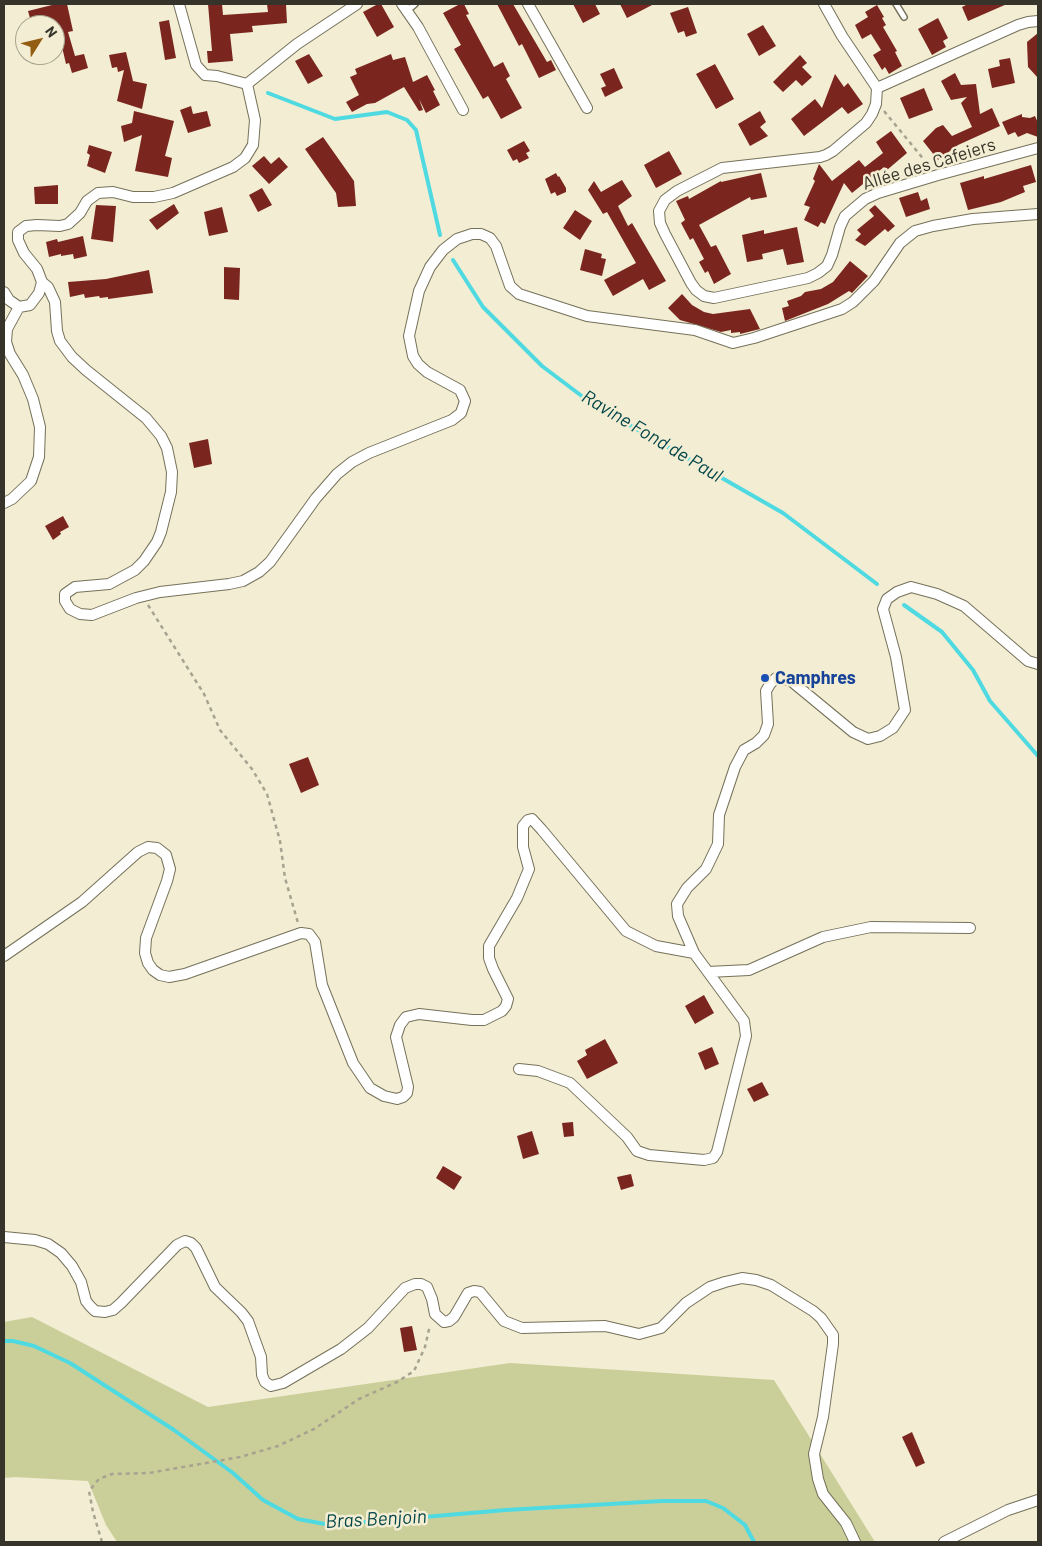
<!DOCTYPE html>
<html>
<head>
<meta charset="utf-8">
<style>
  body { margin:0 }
  #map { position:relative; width:1042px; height:1546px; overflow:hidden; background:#f2edd3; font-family:Barlow,sans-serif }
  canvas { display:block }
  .frame { position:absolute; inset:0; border:5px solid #36342a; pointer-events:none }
  .north { position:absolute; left:15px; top:15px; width:50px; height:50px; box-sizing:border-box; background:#f2edd3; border:1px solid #a7a38f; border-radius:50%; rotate:54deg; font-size:14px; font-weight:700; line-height:20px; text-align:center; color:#36342a }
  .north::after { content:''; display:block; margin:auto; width:18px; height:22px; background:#935d13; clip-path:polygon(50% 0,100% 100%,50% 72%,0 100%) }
</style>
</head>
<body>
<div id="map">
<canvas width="1042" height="1546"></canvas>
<div class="frame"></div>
<div class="north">N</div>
</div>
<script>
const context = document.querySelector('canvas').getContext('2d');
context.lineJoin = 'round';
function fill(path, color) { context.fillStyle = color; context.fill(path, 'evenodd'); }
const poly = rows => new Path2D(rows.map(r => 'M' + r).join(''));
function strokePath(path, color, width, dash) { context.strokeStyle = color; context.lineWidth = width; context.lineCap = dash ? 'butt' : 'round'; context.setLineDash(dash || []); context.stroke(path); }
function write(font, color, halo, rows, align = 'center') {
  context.font = font + ' Barlow,sans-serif'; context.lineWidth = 5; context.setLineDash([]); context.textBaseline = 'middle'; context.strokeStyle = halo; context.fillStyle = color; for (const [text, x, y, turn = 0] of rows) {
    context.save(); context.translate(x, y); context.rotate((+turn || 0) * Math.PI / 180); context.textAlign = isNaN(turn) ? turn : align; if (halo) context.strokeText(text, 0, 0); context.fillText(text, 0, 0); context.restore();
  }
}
fill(poly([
  [32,1317,208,1407,510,1363,774,1380,875,1542,117,1542,106,1525,88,1481,15,1477,4,1478,4,1322]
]), '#cacf99');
strokePath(poly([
  [268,93,335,119,387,112,407,120,416,130,440,235],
  [453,260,483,307,542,366,591,403,783,513,877,584],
  [904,605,942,632,973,670,990,701,1038,756],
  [4,1341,13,1341,34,1346,70,1363,174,1430,233,1473,263,1500,298,1519,330,1525,506,1510,662,1501,706,1501,723,1508,745,1525,754,1542]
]), '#4fdae1', 4);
fill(poly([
  [56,4,67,4,73,31,68,32,75,56,84,54,88,68,72,73,69,63,66,64,59,34,55,36,55,25,32,25,28,11],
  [208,4,222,4,223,15,268,12,267,4,286,4,287,23,252,26,253,32,230,34,233,61,208,63,207,51,212,51],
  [378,4,381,4,394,27,377,37,363,12],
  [460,4,464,4,469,14,466,15,494,67,503,62,510,76,506,79,522,108,501,119,488,96,483,99,454,49,461,45,443,13],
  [497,4,513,4,547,62,551,60,556,70,539,78,522,44,519,46],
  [573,4,595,4,600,14,583,23],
  [620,4,654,4,627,18],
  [968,4,1007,4,968,21,962,7],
  [877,5,884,17,882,18,886,25,883,27,897,51,895,52,902,66,889,74,885,67,882,70,873,55,881,50,871,34,862,39,855,25,868,17,865,12],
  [688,7,697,33,686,37,684,31,678,33,670,13],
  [938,18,948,38,943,41,946,47,932,55,918,29],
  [169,20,176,58,165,60,159,22],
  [763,25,776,46,759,56,747,34],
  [1038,33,1038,78,1028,67,1027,42],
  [126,52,133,81,147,84,142,109,117,101,124,70,118,72,117,67,112,68,109,55],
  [309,54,323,76,308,84,295,61],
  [391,54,393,60,405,57,413,82,427,75,435,90,433,91,440,105,426,113,419,99,423,110,419,111,404,87,375,103,367,104,352,112,346,102,359,95,350,77,357,74,355,69],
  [800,55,807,63,802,67,812,77,802,86,796,80,783,92,773,82],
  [1010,58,1015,83,992,88,988,69,1000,66,999,60],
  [715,64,734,99,716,109,696,74],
  [614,68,623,88,605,97,601,88,606,86,600,74],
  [955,73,961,85,976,84,980,114,992,108,1000,126,958,145,938,160,923,141,936,128,943,125,952,136,972,127,961,103,967,97,951,100,941,81],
  [835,74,844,87,848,83,863,104,848,114,842,107,804,136,791,119,815,99,822,108],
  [924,88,933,110,909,119,900,98],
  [191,106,193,114,207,111,211,126,188,133,180,110],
  [134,111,174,121,165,156,172,158,168,177,135,171,142,135,124,142,121,126,132,123],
  [760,111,766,122,760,127,768,136,750,146,738,124],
  [1022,114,1022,117,1030,118,1035,116,1038,123,1038,137,1027,133,1018,137,1015,132,1008,135,1002,122],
  [891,131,907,153,887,170,884,167,852,193,844,183,825,224,821,222,818,227,804,220,810,207,804,205,815,181,813,179,819,164,832,181,859,160,865,167,883,153,876,142],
  [323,137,354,181,356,206,338,207,336,193,305,149],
  [524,141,530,151,526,153,529,158,519,163,517,159,513,161,507,150],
  [89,145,112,152,105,173,87,166,90,155,87,153],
  [669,151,682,174,656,188,644,165],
  [264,156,271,164,279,157,288,167,269,184,252,166],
  [1031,165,1036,182,1023,186,1025,192,1001,202,968,210,960,183,984,176,984,179],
  [556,173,558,177,559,176,566,188,566,192,557,196,555,192,551,194,545,179],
  [761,173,767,197,751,200,750,197,699,225,711,247,716,245,731,274,714,284,708,271,705,273,699,262,704,259,693,238,690,240,681,223,685,220,676,201,688,196,689,199,721,181,721,182],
  [622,180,632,196,618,206,628,226,632,223,666,281,649,290,643,279,613,296,604,280,636,263,607,212,603,214,588,190,594,181,601,192],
  [58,185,58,204,35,204,34,187],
  [262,188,272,205,258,212,249,195],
  [918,192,921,201,927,198,930,209,906,217,899,198],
  [174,204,179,213,157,230,149,220],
  [96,205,116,206,113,242,91,239],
  [875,205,895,226,888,232,885,229,865,246,855,240,861,234,857,230,874,216,869,210],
  [222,207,228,232,209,236,204,212],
  [575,210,592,221,580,240,563,228],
  [797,227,804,262,787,265,783,249,762,254,763,259,747,262,742,235,764,230,764,234],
  [83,236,87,256,74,259,73,254,61,256,61,254,49,257,46,242,57,239,58,242],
  [585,249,602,254,601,258,606,259,602,276,580,270],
  [850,261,868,276,852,293,849,291,828,304,785,321,782,308,789,306,787,301,801,296,805,292,821,289,833,282],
  [224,267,240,268,239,300,224,299],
  [149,270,153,293,108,299,108,297,100,298,99,296,85,298,84,294,70,297,68,282,106,279],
  [682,294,692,305,704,312,713,314,750,309,760,329,740,334,740,332,731,333,731,330,721,332,680,320,668,308],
  [208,439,212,464,194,468,189,443],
  [63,516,69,527,60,532,61,534,53,540,45,526],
  [308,757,319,785,301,793,289,764],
  [704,995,714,1013,695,1024,685,1006],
  [605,1039,618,1063,587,1079,577,1061,587,1055,585,1050],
  [712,1047,719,1064,705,1070,698,1053],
  [762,1082,769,1095,754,1102,747,1089],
  [573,1122,574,1136,564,1137,562,1123],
  [532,1131,539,1154,523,1159,517,1136],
  [443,1166,462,1177,454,1190,436,1178],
  [631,1174,634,1186,621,1190,617,1177],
  [412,1326,417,1350,404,1352,400,1328],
  [912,1432,925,1463,916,1467,902,1437]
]), '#7a261f');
const lane = poly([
  [896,4,904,17],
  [407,11,415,4]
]);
const street = poly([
  [179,4,196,65,205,75,217,76,247,84],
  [402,4,418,27,463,110],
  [528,4,587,108],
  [824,4,842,36,877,88,876,104,872,114,866,123,833,151,826,155,820,157,722,168,677,191,665,200,659,211,660,223,665,234,691,283,696,290,704,296,714,298,808,278,818,273,827,266,832,255,840,227,845,216,865,199,878,193,938,175,1038,148],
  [247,84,297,44,357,4],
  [877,88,1018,25,1028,22,1038,21],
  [42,282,48,287,55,302,57,331,60,341,72,357,86,370,146,418,161,436,167,448,172,472,171,492,161,532,157,542,144,561,135,570,109,584,75,587,65,594,65,601,70,609,80,614,92,615,136,598,160,592,229,584,243,581,259,572,270,562,316,498,337,474,352,462,369,453,452,420,461,413,465,401,460,390,427,372,418,364,413,356,409,336,419,291,430,267,443,250,457,239,472,234,481,234,490,238,496,246,510,286,519,294,587,316,695,330,733,343,754,338,842,309,853,302,874,281,900,243,915,231,933,226,973,219,1038,214],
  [4,292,9,300,19,307,30,305,39,293,42,282,37,269,24,253,18,240,18,232,26,226,37,225,60,226,68,224,80,213,87,201,98,193,113,192,133,197,154,197,173,193,233,167,245,158,253,145,255,120,247,84],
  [4,503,12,499,31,481,39,457,40,427,33,399,23,375,10,354,6,342,7,329,19,307],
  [4,956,82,902,138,852,148,847,157,848,166,855,170,869,167,881,146,938,145,953,148,963,153,970,160,975,169,977,185,974,301,933,309,934,315,942,322,985,353,1063,370,1088,384,1096,397,1099,403,1097,407,1093,408,1087,396,1037,400,1025,406,1017,419,1014,472,1020,484,1020,502,1011,506,1006,508,999,493,969,489,958,489,946,517,898,529,869,523,847,523,826,528,820,532,819,542,830,626,931,656,946,694,953],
  [708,972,749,970,823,937,871,927,970,928],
  [519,1069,538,1071,570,1083,627,1137,637,1151,649,1155,704,1160,713,1158,717,1152,746,1036,744,1021,694,953,678,916,677,904,687,888,706,869,718,844,719,815,735,767,744,750,756,743,764,735,768,724,766,691,770,684,776,678,790,680,853,732,868,739,880,736,893,728,905,710,896,657,883,609,887,599,897,592,911,587,937,594,964,606,1028,661,1038,664],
  [4,1237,35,1240,48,1244,61,1253,72,1266,81,1282,86,1301,90,1306,95,1311,105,1312,113,1310,121,1303,177,1245,185,1241,191,1243,196,1248,215,1287,241,1312,248,1321,261,1357,262,1375,265,1382,271,1386,283,1383,341,1349,368,1328,405,1288,415,1284,421,1284,427,1287,432,1299,435,1314,444,1322,449,1321,454,1317,468,1293,474,1291,480,1292,504,1321,522,1328,605,1326,639,1334,661,1328,686,1303,710,1287,725,1282,742,1278,756,1280,771,1285,813,1311,821,1318,833,1335,833,1344,823,1417,814,1454,818,1479,823,1494,846,1523,855,1542],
  [944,1542,1008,1510,1038,1500]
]);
strokePath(lane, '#75715a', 8);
strokePath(street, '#75715a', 12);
strokePath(poly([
  [884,111,930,167],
  [148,605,204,694,220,730,252,769,267,794,280,841,285,878,298,923],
  [102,1542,93,1512,89,1491,99,1479,112,1474,149,1473,240,1457,278,1446,314,1429,359,1399,397,1382,414,1371,425,1347,430,1325]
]), '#a7a390', 2.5, [4, 4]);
strokePath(lane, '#fff', 5);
strokePath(street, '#fff', 10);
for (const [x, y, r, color] of [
  [765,678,5,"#1a4fb4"]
]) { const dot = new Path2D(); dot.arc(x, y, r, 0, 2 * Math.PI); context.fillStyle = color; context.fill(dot); strokePath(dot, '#f2edd3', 2); }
write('18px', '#36342a', '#f2edd3', [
  ["Allée des Cafeiers",929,164,-17]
]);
write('bold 18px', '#164399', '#f2edd3', [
  ["Camphres",775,678]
], 'left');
write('italic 19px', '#034548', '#f2edd3', [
  ["Ravine Fond de Paul",652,436,31],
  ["Bras Benjoin",376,1519,-3]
]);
</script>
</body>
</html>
